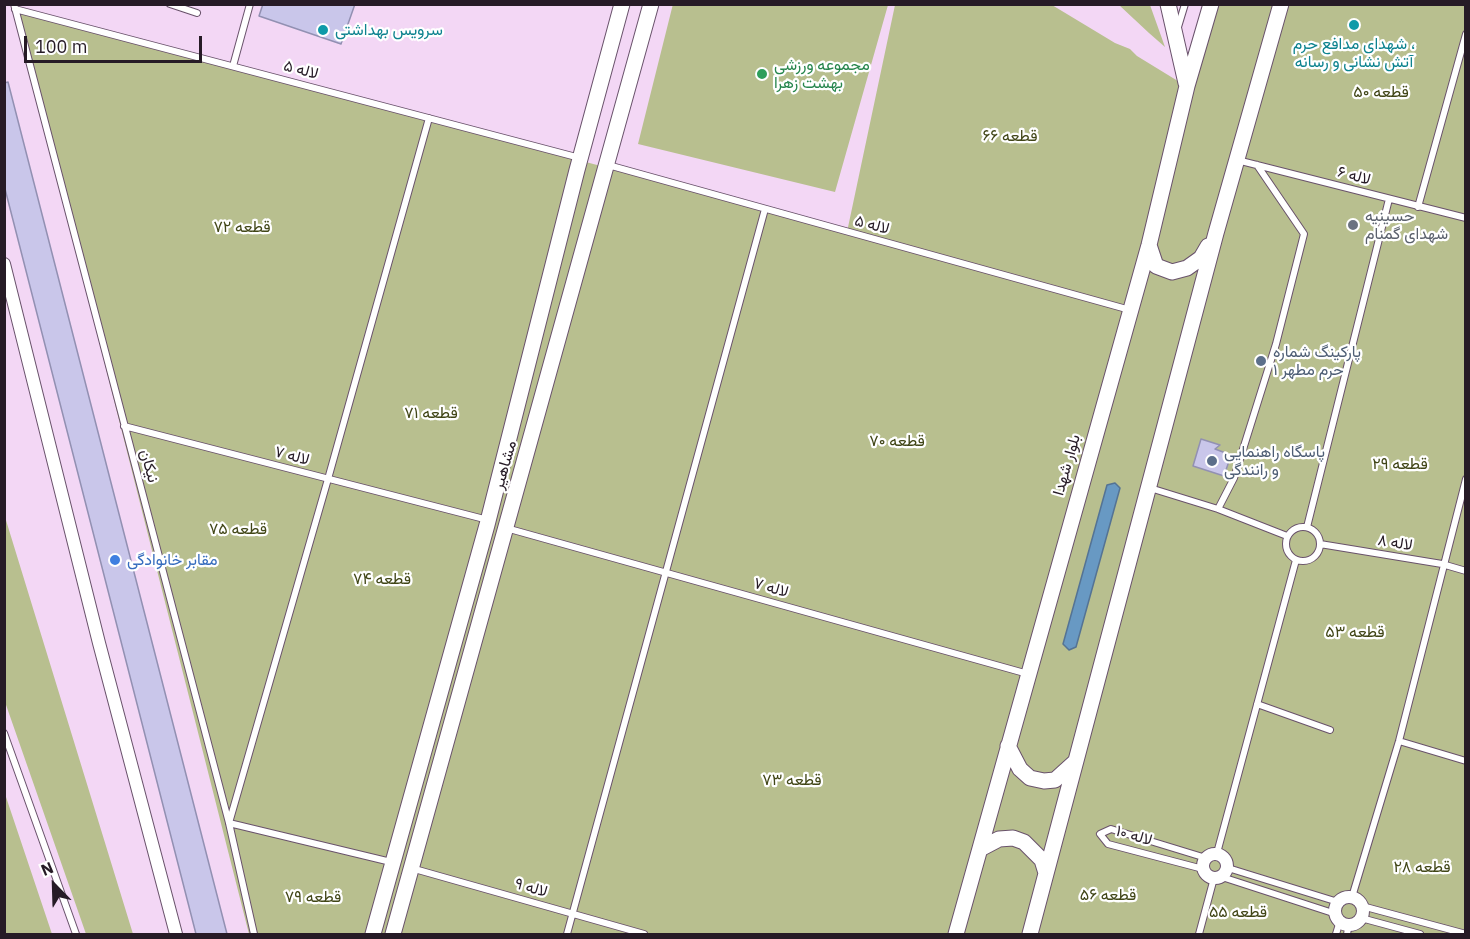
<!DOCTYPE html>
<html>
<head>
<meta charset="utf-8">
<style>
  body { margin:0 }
  #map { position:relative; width:1470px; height:939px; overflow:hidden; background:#f3d7f5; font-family:"IBM Plex Sans",sans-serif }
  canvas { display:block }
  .frame { position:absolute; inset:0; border:6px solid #261b26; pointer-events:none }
  .north { position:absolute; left:24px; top:855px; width:60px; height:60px; -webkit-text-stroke:4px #fff; paint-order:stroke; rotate:337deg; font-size:16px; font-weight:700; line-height:24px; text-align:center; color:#261b26 }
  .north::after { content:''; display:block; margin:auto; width:21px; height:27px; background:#261b26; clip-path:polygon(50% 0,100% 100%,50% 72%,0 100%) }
  .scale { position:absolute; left:24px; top:36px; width:178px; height:27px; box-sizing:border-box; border:3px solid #261b26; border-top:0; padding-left:8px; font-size:18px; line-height:21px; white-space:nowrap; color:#261b26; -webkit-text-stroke:4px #fff; paint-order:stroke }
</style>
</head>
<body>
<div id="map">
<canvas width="1470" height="939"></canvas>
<div class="frame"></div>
<div class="north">N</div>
<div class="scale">100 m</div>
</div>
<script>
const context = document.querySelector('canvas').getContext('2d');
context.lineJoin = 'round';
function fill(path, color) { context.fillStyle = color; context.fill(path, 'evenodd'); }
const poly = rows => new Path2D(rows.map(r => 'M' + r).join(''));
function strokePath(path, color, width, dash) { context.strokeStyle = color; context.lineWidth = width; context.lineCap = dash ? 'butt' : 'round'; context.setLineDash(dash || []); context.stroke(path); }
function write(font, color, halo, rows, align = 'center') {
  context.font = font + ' "IBM Plex Sans",Vazirmatn,sans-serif'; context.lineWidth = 4.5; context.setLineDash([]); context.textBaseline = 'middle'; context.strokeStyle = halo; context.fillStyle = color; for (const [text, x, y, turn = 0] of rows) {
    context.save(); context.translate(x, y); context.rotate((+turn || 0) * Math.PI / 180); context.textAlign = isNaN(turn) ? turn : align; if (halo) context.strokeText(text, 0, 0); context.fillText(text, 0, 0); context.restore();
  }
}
fill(poly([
  [673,4,888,5,835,192,638,144],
  [895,5,1052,5,1115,43,1130,49,1137,56,1186,86,1206,5,1465,5,1465,934,249,934,15,9,847,232],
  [1119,5,1150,5,1165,47,1149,33],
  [5,517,36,618,133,934,86,934,5,702],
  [5,794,52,934,5,934]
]), '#b8bf8f');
const water = poly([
  [1115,483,1120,488,1076,647,1069,650,1063,644,1107,485,1115,483]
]);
fill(water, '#6899c3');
strokePath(water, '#547394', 1.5);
const building = poly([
  [263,4,355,4,341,44,259,16,263,4],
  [8,82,227,934,196,934,4,185,4,83,8,82],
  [1201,439,1220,445,1215,449,1231,455,1224,476,1193,466,1201,439]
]);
fill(building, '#c9c6ea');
strokePath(building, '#9290b2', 1.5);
const service = poly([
  [14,4,229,823,254,934],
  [170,4,197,13],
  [15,9,580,158],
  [1178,27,1185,4],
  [233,66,250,4],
  [1237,160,1466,218],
  [608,165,1130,310],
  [1418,207,1466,34],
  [124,426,488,520],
  [1150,488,1218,509,1287,536],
  [1218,509,1234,478,1276,344,1304,234,1257,165],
  '1286 544a17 17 0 1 1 34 0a17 17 0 1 1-34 0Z',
  [1307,527,1389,199],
  [506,528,1028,674],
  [1320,544,1442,564,1466,571],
  [1257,704,1330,730],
  [4,733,76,934],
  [1399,741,1466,761],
  [1217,853,1296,560],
  [391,862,229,823,328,479,429,118],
  [411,868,644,934],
  [1228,868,1338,902],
  [1203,869,1108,844,1100,834,1111,829,1206,858],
  [1222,877,1336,914],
  [1352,897,1399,741,1466,479],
  [1362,906,1466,934],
  [1361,918,1420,934],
  [567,934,765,209],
  [1199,934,1214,878],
  [1336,934,1340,921],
  [1347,934,1349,924]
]);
const minor = poly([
  [4,264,99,643,176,934],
  '1203 866a12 12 0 1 1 24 0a12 12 0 1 1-24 0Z',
  '1335 911a14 14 0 1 1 28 0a14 14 0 1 1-28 0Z'
]);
const tertiary = poly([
  [1168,4,1186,83],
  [1149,245,1156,266,1172,272,1187,268,1201,258,1208,246],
  [1008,746,1020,769,1030,778,1044,781,1055,780,1076,761],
  [980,849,999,839,1013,838,1024,842,1042,860,1046,873],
  [373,934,487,525,577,170,622,4],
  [393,934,651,4],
  [956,934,1149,245,1187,86,1211,4],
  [1030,934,1216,233,1281,4]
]);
strokePath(service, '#69526b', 8);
strokePath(minor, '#69526b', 14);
strokePath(tertiary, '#69526b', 17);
strokePath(service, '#fff', 6);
strokePath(minor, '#fff', 12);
strokePath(tertiary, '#fff', 15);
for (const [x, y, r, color] of [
  [1354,25,6,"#0f9aa8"],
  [323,30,6,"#0f9aa8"],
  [762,74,6,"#2e9e5b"],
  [1353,225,6,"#6b7280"],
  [1261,361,6,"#5c6f8a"],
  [1212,461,6,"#5c6f8a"],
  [115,560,6,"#3f7fe0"]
]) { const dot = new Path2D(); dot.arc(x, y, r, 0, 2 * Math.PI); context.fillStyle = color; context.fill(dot); strokePath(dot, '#fff', 2); }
write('16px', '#0d838f', '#fff', [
  ["سرویس بهداشتی",335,30],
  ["شهدای مدافع حرم ،",1354,44,"center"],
  ["آتش نشانی و رسانه",1354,62,"center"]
], 'left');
write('16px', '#27864d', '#fff', [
  ["مجموعه ورزشی",774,65],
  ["بهشت زهرا",774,83]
], 'left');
write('16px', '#261b26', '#fff', [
  ["لاله ۵",301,70,15],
  ["لاله ۶",1354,176,15],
  ["لاله ۵",872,225,15],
  ["لاله ۷",292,456,15],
  ["مشاهیر",505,465,-74],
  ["بلوار شهدا",1067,465,-74],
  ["نیکان",149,466,75],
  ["لاله ۸",1395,543,9],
  ["لاله ۷",771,588,16],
  ["لاله ۱۰",1134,836,16],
  ["لاله ۹",531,888,16]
]);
write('16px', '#414617', '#fff', [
  ["قطعه ۵۰",1381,92],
  ["قطعه ۶۶",1010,136],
  ["قطعه ۷۲",242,227],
  ["قطعه ۷۱",431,413],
  ["قطعه ۷۰",897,441],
  ["قطعه ۲۹",1400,464],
  ["قطعه ۷۵",238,529],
  ["قطعه ۷۴",382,579],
  ["قطعه ۵۳",1355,632],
  ["قطعه ۷۳",792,780],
  ["قطعه ۲۸",1422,867],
  ["قطعه ۵۶",1108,895],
  ["قطعه ۷۹",313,897],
  ["قطعه ۵۵",1238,912]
]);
write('16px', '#5b616d', '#fff', [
  ["حسینیه",1365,216],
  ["شهدای گمنام",1365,234]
], 'left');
write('16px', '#4e5e75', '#fff', [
  ["پارکینگ شماره",1273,352],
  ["۱ حرم مطهر",1273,370],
  ["پاسگاه راهنمایی",1224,452],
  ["و رانندگی",1224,470]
], 'left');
write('16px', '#366cbe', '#fff', [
  ["مقابر خانوادگی",127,560]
], 'left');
</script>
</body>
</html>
